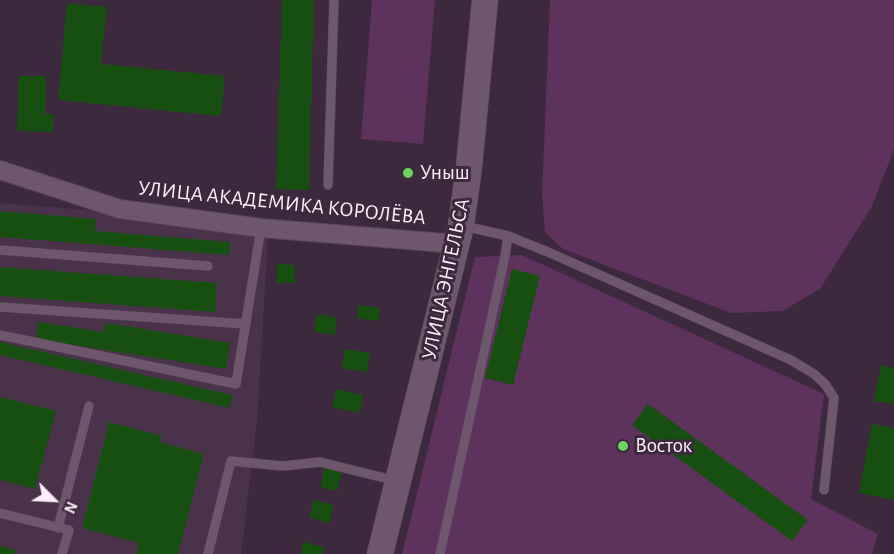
<!DOCTYPE html>
<html>
<head>
<meta charset="utf-8">
<style>
  body { margin:0 }
  #map { position:relative; width:894px; height:554px; overflow:hidden; background:#3d293d; font-family:"Alegreya Sans",sans-serif }
  canvas { display:block }
  .north { position:absolute; left:24px; top:470px; width:60px; height:60px; -webkit-text-stroke:4px #3d293d; paint-order:stroke; rotate:114deg; font-size:16px; font-weight:700; line-height:24px; text-align:center; color:#fbedfa }
  .north::after { content:''; display:block; margin:auto; width:21px; height:27px; background:#fbedfa; clip-path:polygon(50% 0,100% 100%,50% 72%,0 100%) }
</style>
</head>
<body>
<div id="map">
<canvas width="894" height="554"></canvas>
<div class="north">N</div>
</div>
<script>
const context = document.querySelector('canvas').getContext('2d');
context.lineJoin = 'round';
function fill(path, color) { context.fillStyle = color; context.fill(path, 'evenodd'); }
const poly = rows => new Path2D(rows.map(r => 'M' + r).join(''));
function strokePath(path, color, width, dash) { context.strokeStyle = color; context.lineWidth = width; context.lineCap = dash ? 'butt' : 'round'; context.setLineDash(dash || []); context.stroke(path); }
function write(font, color, halo, rows, align = 'center') {
  context.font = font + ' "Alegreya Sans",sans-serif'; context.lineWidth = 6; context.setLineDash([]); context.textBaseline = 'middle'; context.strokeStyle = halo; context.fillStyle = color; for (const [text, x, y, turn = 0] of rows) {
    context.save(); context.translate(x, y); context.rotate((+turn || 0) * Math.PI / 180); context.textAlign = isNaN(turn) ? turn : align; if (halo) context.strokeText(text, 0, 0); context.fillText(text, 0, 0); context.restore();
  }
}
fill(poly([
  [0,203,86,210,268,236,257,421,241,554,0,554]
]), '#4b324b');
fill(poly([
  [372,0,435,0,423,144,361,139],
  [550,0,894,0,894,150,871,208,820,289,782,311,731,313,563,249,545,232,542,194],
  [522,255,824,394,811,499,878,534,872,554,402,554,475,257]
]), '#5d325c');
fill(poly([
  [282,0,314,0,309,190,276,189],
  [67,3,107,7,101,64,225,76,221,116,58,100],
  [19,76,46,76,45,114,53,114,53,132,17,131],
  [0,211,96,219,95,231,230,242,229,255,0,237],
  [277,264,295,265,295,283,277,283],
  [0,267,217,283,215,312,0,296],
  [512,269,540,276,513,385,485,378],
  [359,305,380,308,378,321,357,318],
  [317,314,337,318,335,335,314,332],
  [38,322,104,332,106,323,230,343,226,369,36,339],
  [0,342,232,395,230,408,0,355],
  [345,349,370,353,367,372,342,368],
  [881,365,894,368,894,404,874,401],
  [336,389,363,395,359,413,332,407],
  [0,397,56,411,35,489,0,480],
  [648,404,808,520,792,541,632,425],
  [109,422,162,436,160,442,204,454,178,554,136,554,139,543,82,528],
  [872,424,894,428,894,500,859,493],
  [325,468,342,472,337,491,320,487],
  [314,500,334,505,329,523,309,517],
  [303,542,324,547,322,554,301,554],
  [0,546,16,550,15,554,0,554]
]), '#174f10');
const lane = poly([
  [328,185,334,0],
  [464,226,508,236,548,252,791,360,814,374,825,384,834,398,824,490],
  [0,250,208,266],
  [0,307,246,324],
  [0,335,236,384,261,228],
  [0,513,69,530,62,554],
  [58,528,89,406],
  [208,554,231,461,283,466,320,462,397,481],
  [440,554,505,256,508,236]
]);
const street = poly([
  [0,170,120,209,261,228,457,244]
]);
const secondary = poly([
  [380,554,461,226,469,167,485,0]
]);
strokePath(lane, '#584657', 10);
strokePath(street, '#584657', 20);
strokePath(secondary, '#584657', 27);
strokePath(lane, '#6e576d', 9);
strokePath(street, '#6e576d', 18);
strokePath(secondary, '#6e576d', 26);
for (const [x, y, r, color] of [
  [408,173,6,"#6dd361"],
  [623,446,6,"#6dd361"]
]) { const dot = new Path2D(); dot.arc(x, y, r, 0, 2 * Math.PI); context.fillStyle = color; context.fill(dot); strokePath(dot, '#3d293d', 2); }
write('21px', '#fbedfa', '#3d293d', [
  ["Уныш",420,173],
  ["Восток",635,446]
], 'left');
write('21px', '#fbedfa', '#3d293d', [
  ["УЛИЦА АКАДЕМИКА КОРОЛЁВА",282,203,6],
  ["УЛИЦА ЭНГЕЛЬСА",446,279,-78]
]);
</script>
</body>
</html>
